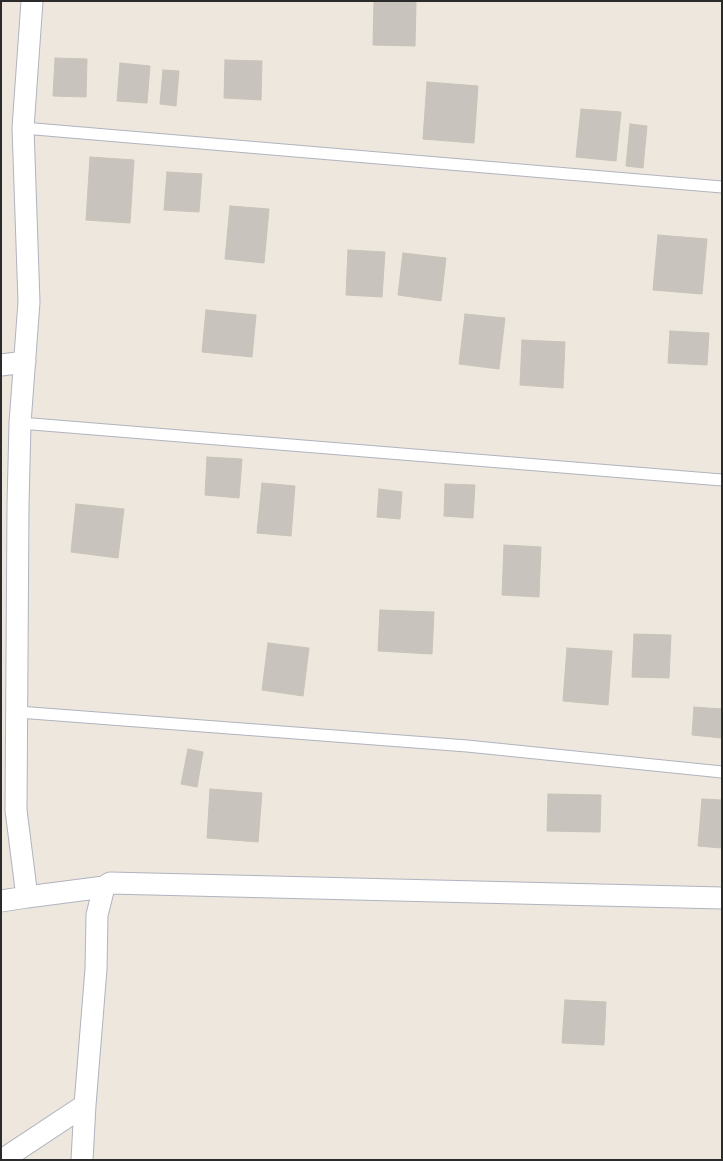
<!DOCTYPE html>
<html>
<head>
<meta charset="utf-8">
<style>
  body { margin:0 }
  #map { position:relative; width:723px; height:1161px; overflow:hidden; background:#ede7de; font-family:"DM Sans",sans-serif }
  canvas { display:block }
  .frame { position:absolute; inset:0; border:2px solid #2b2b2b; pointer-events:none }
</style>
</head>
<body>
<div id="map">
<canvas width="723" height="1161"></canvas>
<div class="frame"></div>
</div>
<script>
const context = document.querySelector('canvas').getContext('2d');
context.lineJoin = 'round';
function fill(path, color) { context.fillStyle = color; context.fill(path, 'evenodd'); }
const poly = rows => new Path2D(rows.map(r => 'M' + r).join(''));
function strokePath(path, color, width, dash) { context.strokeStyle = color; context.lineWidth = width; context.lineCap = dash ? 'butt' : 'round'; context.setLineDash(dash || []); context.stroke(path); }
const building = poly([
  [374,1,416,2,415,46,373,45,374,1],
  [55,58,87,59,86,97,53,96,55,58],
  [225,60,262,61,261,100,224,98,225,60],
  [120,63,150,66,147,103,117,101,120,63],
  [163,70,179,71,176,106,160,104,163,70],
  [427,82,478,86,474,143,423,139,427,82],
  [581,109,621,112,616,161,576,157,581,109],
  [630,124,647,126,643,168,626,166,630,124],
  [90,157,134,160,130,223,86,220,90,157],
  [167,172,202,174,199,212,164,210,167,172],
  [230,206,269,209,264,263,225,259,230,206],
  [658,235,707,239,702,294,653,290,658,235],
  [348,250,385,252,382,297,346,295,348,250],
  [403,253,446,258,441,301,398,295,403,253],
  [206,310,256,315,252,357,202,352,206,310],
  [465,314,505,318,499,369,459,364,465,314],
  [670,331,709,333,707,365,668,363,670,331],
  [522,340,565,342,563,388,520,385,522,340],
  [207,457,242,459,239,498,205,495,207,457],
  [262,483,295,486,291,536,257,533,262,483],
  [445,484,475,485,473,518,444,516,445,484],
  [379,489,402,492,400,519,377,517,379,489],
  [76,504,124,509,118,558,71,552,76,504],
  [504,545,541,547,539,597,502,595,504,545],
  [380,610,434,612,432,654,378,651,380,610],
  [634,634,671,635,669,678,632,677,634,634],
  [268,643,309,648,303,696,262,690,268,643],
  [567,648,612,651,608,705,563,701,567,648],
  [694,707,722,709,722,738,692,735,694,707],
  [188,749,203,752,197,787,181,784,188,749],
  [210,789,262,793,258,842,207,838,210,789],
  [548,794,601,795,600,832,547,831,548,794],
  [702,799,722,800,722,848,698,846,702,799],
  [565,1000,606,1002,604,1045,562,1043,565,1000]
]);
fill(building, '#c8c4bd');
strokePath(building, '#c8c3b7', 1);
const service = poly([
  [23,128,722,187],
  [20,423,722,480],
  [18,712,467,746,722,772]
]);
const minor = poly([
  [32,1,23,128,29,302,20,423,18,505,16,810,27,897,104,887],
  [1,365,25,362],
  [1,901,27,897],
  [2,1160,85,1105,96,969,97,915,104,887,110,883,722,898],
  [82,1160,85,1105]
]);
strokePath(service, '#b1b3be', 13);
strokePath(minor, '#b1b3be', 23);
strokePath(service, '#fff', 11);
strokePath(minor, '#fff', 21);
</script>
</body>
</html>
